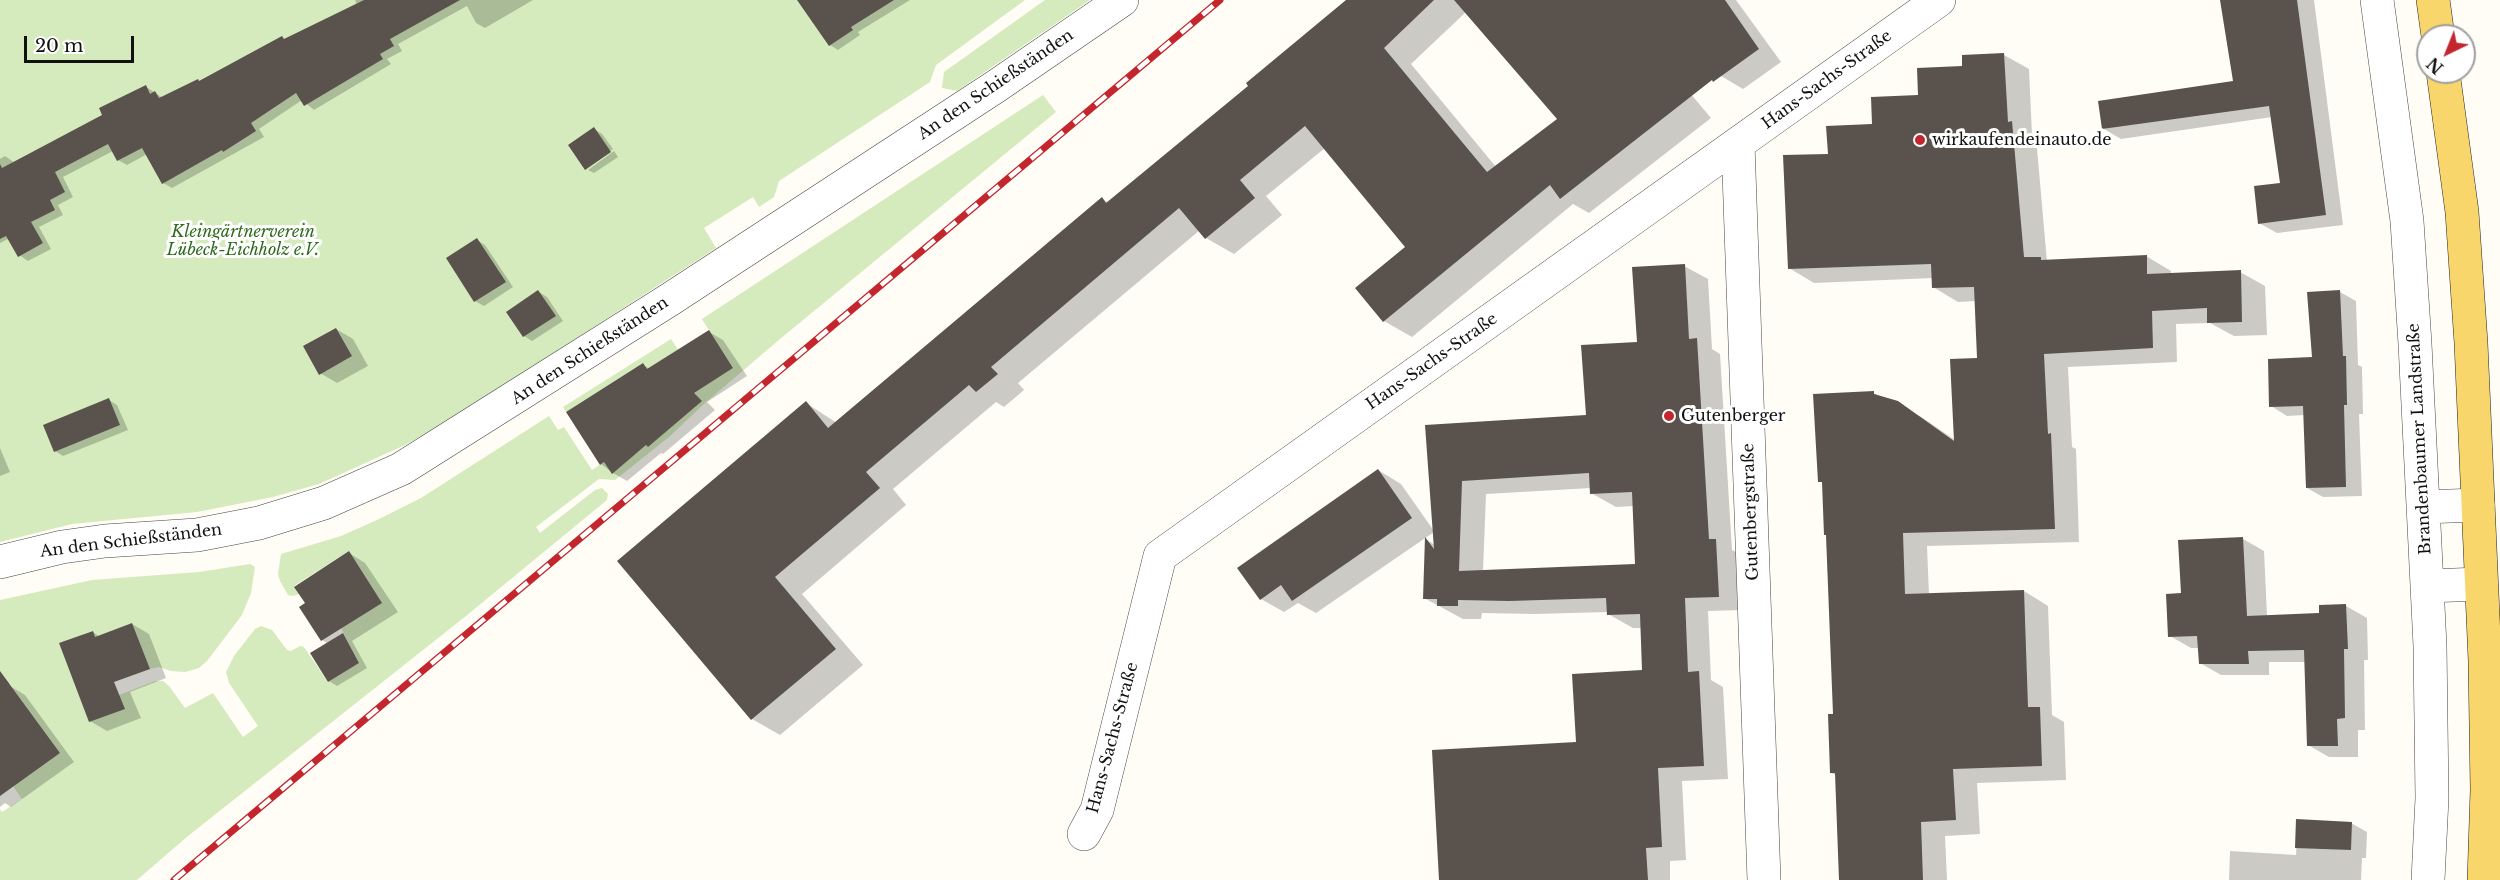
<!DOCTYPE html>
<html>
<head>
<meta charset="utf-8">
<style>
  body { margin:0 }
  #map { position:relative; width:2500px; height:880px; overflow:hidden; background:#fffdf5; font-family:"Libre Baskerville",serif }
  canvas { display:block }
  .north { position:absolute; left:2416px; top:24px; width:60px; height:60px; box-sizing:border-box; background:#fff; border:2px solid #a0a0a0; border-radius:50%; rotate:223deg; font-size:16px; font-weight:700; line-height:24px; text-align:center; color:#111 }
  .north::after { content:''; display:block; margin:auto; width:21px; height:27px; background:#c4262e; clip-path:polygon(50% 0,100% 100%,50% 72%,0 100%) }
  .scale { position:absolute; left:24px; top:36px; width:110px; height:27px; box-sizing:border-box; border:3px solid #111; border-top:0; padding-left:8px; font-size:18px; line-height:21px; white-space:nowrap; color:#111; -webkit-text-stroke:4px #fff; paint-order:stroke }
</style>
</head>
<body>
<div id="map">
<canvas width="2500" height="880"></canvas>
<div class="north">N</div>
<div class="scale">20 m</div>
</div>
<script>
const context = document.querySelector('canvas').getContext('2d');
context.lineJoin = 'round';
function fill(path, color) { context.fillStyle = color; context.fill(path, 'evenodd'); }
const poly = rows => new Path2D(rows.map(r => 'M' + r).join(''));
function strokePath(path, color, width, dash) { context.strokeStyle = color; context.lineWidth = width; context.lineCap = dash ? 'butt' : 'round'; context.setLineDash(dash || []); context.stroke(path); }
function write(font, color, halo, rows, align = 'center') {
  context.font = font + ' "Libre Baskerville",serif'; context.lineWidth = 6; context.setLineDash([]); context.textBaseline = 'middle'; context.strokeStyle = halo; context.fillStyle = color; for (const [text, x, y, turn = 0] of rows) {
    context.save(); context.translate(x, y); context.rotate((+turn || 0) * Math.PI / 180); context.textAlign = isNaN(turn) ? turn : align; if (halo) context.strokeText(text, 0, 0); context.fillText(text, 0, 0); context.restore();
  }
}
fill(poly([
  [0,0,1025,0,936,65,930,82,779,181,774,197,759,207,753,197,704,228,716,248,445,423,405,445,319,484,273,497,197,512,72,524,0,542],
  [1045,0,1090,0,957,91,942,88,944,72],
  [1043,95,1056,112,780,339,705,403,669,437,615,480,599,479,536,527,540,533,595,490,602,488,608,494,607,500,466,616,188,836,137,880,0,880,0,809,2,812,22,799,5,775,27,776,60,753,10,684,0,691,0,600,92,580,199,572,250,564,255,567,251,593,242,615,207,661,199,668,185,672,171,671,159,667,150,669,132,623,95,637,92,631,59,644,119,695,155,681,163,681,169,686,185,708,213,693,243,737,258,726,229,683,226,672,234,656,255,629,261,626,272,630,287,650,291,651,300,646,304,647,328,682,359,663,341,628,349,551,294,586,299,594,293,596,288,595,280,581,278,574,281,554,341,536,377,520,421,498,549,416,558,430,564,427,592,470,604,462,612,473,646,445,648,447,643,363,566,412,563,407,671,339,703,387,733,368,702,319]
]), '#d5ebbd');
fill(poly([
  [355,0,533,0,485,28,476,23,467,6,398,44,402,51,387,59,391,64,314,110,302,100,259,129,264,137,172,188,163,183,147,154,127,165,118,160,113,151,63,177,73,197,58,205,63,215,39,227,51,249,28,261,19,255,10,238,0,243,0,159,5,156,15,163,104,115,145,86,163,98,200,82,357,5],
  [819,0,910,0,858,32,860,35,838,50,830,45],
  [1355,0,1612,0,1711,118,1589,213,1573,204,1412,337,1384,321,1357,289,1407,247,1325,148,1266,196,1282,215,1234,254,1206,238,1200,230,1018,383,1024,390,1004,407,996,402,893,489,906,505,802,594,863,665,780,735,752,719,619,562,806,403,837,423,1102,199,1109,203],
  [1466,12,1492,44,1500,49,1559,119,1496,167,1411,64],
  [1666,0,1736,0,1781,62,1743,89,1721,76],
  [2222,0,2314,0,2343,225,2277,233,2259,223,2282,185,2272,117,2121,139,2104,129,2234,83],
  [2004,55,2029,69,2032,135,2036,137,2047,262,2146,256,2171,271,2171,274,2240,272,2265,286,2267,335,2234,336,2210,323,2176,324,2177,362,2068,367,2072,447,2076,449,2079,542,1927,546,1929,595,2024,591,2048,606,2052,715,2064,722,2066,780,1977,783,1980,834,1945,836,1947,880,1840,880,1836,775,1831,773,1834,715,1824,484,1820,481,1873,393,1897,403,1923,418,1955,440,1979,359,1976,301,1958,302,1933,287,1933,278,1814,283,1789,268,1829,155,1963,67],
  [594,129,602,134,613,149,587,166,587,169,586,169],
  [614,151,618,157,594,173,588,170],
  [477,240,485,245,513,287,484,306,475,301],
  [1684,266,1708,279,1712,349,1720,354,1732,550,1740,554,1742,610,1708,611,1711,680,1723,687,1728,779,1682,781,1686,860,1670,861,1670,880,1441,880,1577,744,1643,671,1642,628,1633,628,1608,614,1608,612,1534,614,1482,613,1481,619,1463,619,1424,598,1427,540,1435,545,1434,532,1316,613,1298,603,1284,612,1261,599,1378,470,1401,484,1434,531,1427,427,1587,417,1639,343],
  [1591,488,1591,493,1616,507,1634,506,1637,566,1483,571,1486,494],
  [539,292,547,297,563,321,532,341,524,336],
  [2340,292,2356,301,2358,365,2362,367,2363,414,2359,414,2362,496,2323,497,2307,488,2305,415,2287,416,2271,406,2313,359],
  [336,329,353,339,368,366,337,383,320,373],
  [709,332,723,340,747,376,707,402,715,410,663,454,661,453,627,481,613,473,601,464,643,365,650,369],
  [109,400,117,405,128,430,63,456,55,451],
  [0,448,10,472,0,476],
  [2243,539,2264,551,2267,616,2321,614,2346,606,2367,618,2368,660,2364,660,2365,730,2358,730,2358,757,2329,757,2308,745,2306,662,2269,662,2269,675,2221,675,2200,663,2200,648,2191,648,2170,636,2182,595],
  [349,553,365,563,398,612,352,641,367,668,337,686,329,681,328,644,322,640,307,603],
  [132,624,149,634,166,678,130,692,141,718,107,731,90,721,93,632,100,637],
  [10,686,25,695,74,762,11,807,5,803,0,807,0,693],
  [2298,820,2351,823,2367,832,2366,858,2362,858,2361,880,2229,880,2230,851,2296,855]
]), '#0003');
fill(poly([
  [364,0,460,0,390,39,394,46,380,54,383,59,304,106,296,93,251,123,256,131,223,152,222,150,162,184,142,148,117,161,108,144,55,172,65,192,50,200,55,210,31,222,43,243,18,257,6,236,0,239,0,164,2,168,102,115,99,108,146,85,150,94,155,91,159,98,198,79,199,81,282,36,284,39],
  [797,0,894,0,851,27,853,30,829,46],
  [1346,0,1434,0,1384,48,1487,172,1557,119,1454,0,1725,0,1759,49,1713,82,1712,80,1560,199,1550,185,1383,322,1355,288,1405,247,1305,126,1240,180,1255,198,1205,239,1179,208,991,367,998,374,976,392,969,385,866,472,880,488,775,577,836,649,751,720,617,561,806,401,828,428,1102,197,1106,203,1248,86,1246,83],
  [2220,0,2297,0,2326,215,2258,224,2254,186,2280,183,2269,106,2102,129,2098,101,2233,81],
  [2004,53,2008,122,2012,121,2024,257,2041,257,2041,260,2147,255,2147,274,2241,270,2242,322,2207,323,2207,308,2152,311,2153,348,2044,354,2048,434,2051,433,2055,529,1903,533,1905,594,2024,590,2028,707,2040,707,2042,766,1953,769,1956,820,1921,822,1923,880,1839,880,1835,773,1830,773,1828,714,1833,714,1826,535,1824,535,1822,482,1818,482,1813,394,1874,391,1874,394,1898,401,1954,441,1950,359,1977,358,1974,287,1932,288,1931,264,1788,269,1783,155,1828,154,1826,126,1872,124,1871,97,1918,95,1917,68,1962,66,1962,55],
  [594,127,611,152,585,170,568,145],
  [477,238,506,282,474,302,446,258],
  [1685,264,1689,339,1697,338,1709,539,1716,539,1719,597,1685,598,1688,672,1699,671,1704,766,1658,768,1662,847,1646,848,1648,880,1439,880,1432,750,1576,742,1572,674,1642,670,1640,614,1607,615,1606,598,1509,601,1458,600,1458,606,1437,606,1437,599,1423,599,1425,537,1434,549,1425,425,1586,415,1581,345,1637,342,1632,267],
  [1589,473,1590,494,1632,492,1635,564,1459,571,1462,481],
  [538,290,556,316,523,337,506,312],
  [2340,290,2343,356,2346,356,2347,405,2344,405,2346,487,2306,488,2303,406,2269,407,2268,359,2312,357,2307,292],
  [336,328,352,356,319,375,303,346],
  [709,330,733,368,694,393,702,401,648,447,646,445,612,474,604,462,600,465,566,412,643,363,647,369],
  [109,398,120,425,54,452,43,425],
  [1378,469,1412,518,1292,601,1281,585,1260,600,1237,568],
  [2243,537,2247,616,2319,613,2319,605,2346,604,2348,649,2344,649,2345,718,2337,719,2338,746,2307,746,2304,650,2248,651,2249,664,2199,664,2197,636,2168,637,2166,594,2181,593,2178,540],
  [349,551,382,603,321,641,299,607,305,603,294,587],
  [132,623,150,669,114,682,125,709,89,722,59,643,93,631,95,637],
  [343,633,359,663,328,682,310,653],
  [0,671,60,753,0,796],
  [2296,819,2352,822,2351,850,2295,848]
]), '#5a524d');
const minor = poly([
  [2377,0,2407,221,2415,344,2430,646,2432,798,2428,880],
  [1738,144,1764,880],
  [2423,507,2478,505],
  [0,562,62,547,105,541,197,535,259,523,324,503,401,469,669,300,995,87,1122,0],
  [2427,586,2481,584],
  [1084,834,1097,810,1160,556,1939,0]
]);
const major = poly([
  [2433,0,2438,36],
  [2443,72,2462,212,2471,343,2485,661,2487,790,2484,880]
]);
strokePath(minor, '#444', 34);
strokePath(major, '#222', 34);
strokePath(minor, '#fff', 33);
strokePath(major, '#f9d66b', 33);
const rail = poly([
  [174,880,1220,0]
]);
strokePath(rail, '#c4262e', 7);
strokePath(rail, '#fff', 4.5, [14]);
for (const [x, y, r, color] of [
  [1920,140,6,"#c4262e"],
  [1669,416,6,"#c4262e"]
]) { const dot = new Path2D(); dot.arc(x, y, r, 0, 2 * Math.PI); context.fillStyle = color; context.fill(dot); strokePath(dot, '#fff', 2); }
write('16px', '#111', '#fff', [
  ["Hans-Sachs-Straße",1827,80,-36],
  ["An den Schießständen",996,85,-34],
  ["An den Schießständen",590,351,-33],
  ["Hans-Sachs-Straße",1432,362,-35],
  ["Brandenbaumer Landstraße",2420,439,-93],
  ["Gutenbergstraße",1751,512,-92],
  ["An den Schießständen",131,541,-7],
  ["Hans-Sachs-Straße",1113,738,-75]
]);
write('16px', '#111', '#fff', [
  ["wirkaufendeinauto.de",1932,140],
  ["Gutenberger",1681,416]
], 'left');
write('italic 16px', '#2f6b1f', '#fff', [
  ["Kleingärtnerverein",243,232],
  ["Lübeck-Eichholz e.V.",243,250]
]);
</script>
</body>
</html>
